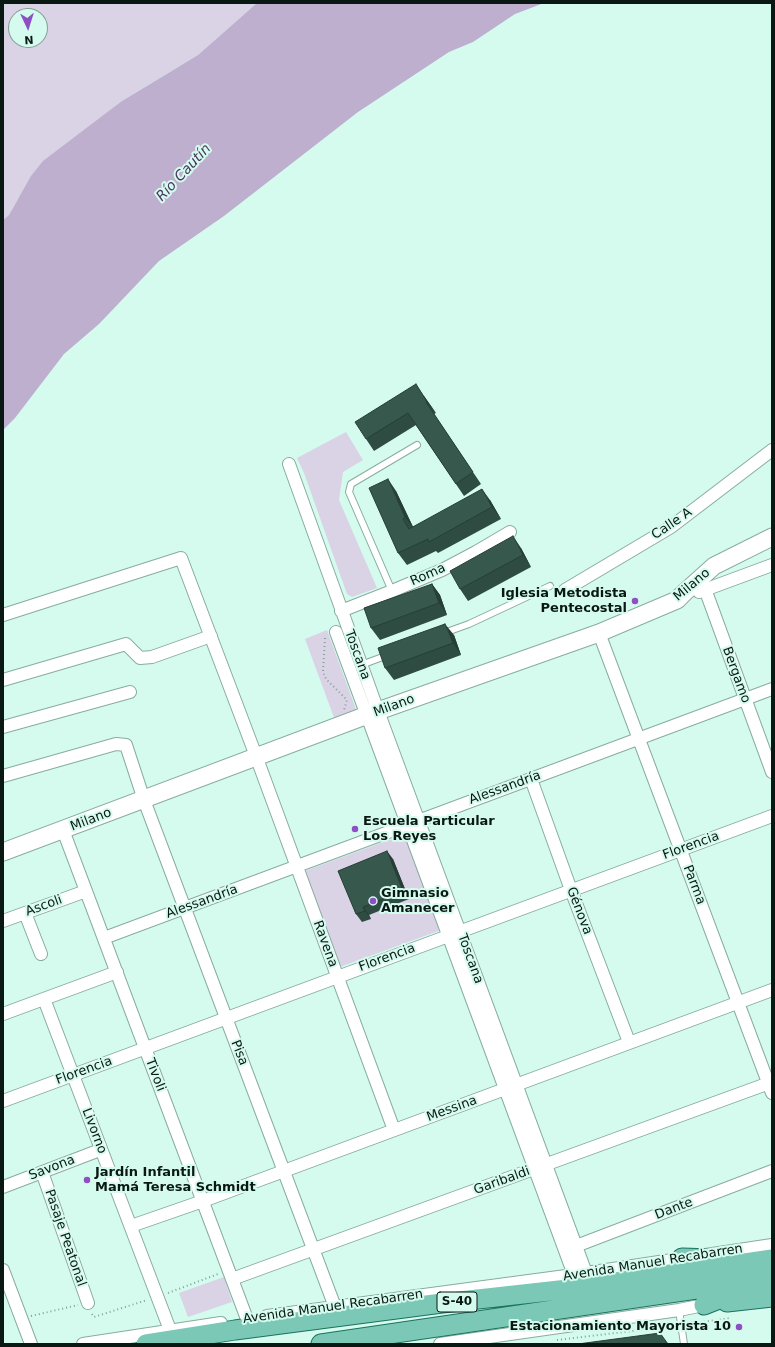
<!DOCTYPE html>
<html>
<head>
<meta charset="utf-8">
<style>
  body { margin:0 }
  #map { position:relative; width:775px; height:1347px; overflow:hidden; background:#d5fbee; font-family:"DejaVu Sans",sans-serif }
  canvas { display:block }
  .frame { position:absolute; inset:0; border:4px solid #0a1814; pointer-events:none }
  .north { position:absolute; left:8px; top:8px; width:40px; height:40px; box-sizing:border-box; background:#d5fbee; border:1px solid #84a097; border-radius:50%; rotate:176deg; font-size:11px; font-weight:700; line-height:16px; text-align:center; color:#0a1814 }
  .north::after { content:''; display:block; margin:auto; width:14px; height:18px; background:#8e4fc4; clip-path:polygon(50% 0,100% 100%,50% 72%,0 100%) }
</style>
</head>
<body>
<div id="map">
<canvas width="775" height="1347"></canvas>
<div class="frame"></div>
<div class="north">N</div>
</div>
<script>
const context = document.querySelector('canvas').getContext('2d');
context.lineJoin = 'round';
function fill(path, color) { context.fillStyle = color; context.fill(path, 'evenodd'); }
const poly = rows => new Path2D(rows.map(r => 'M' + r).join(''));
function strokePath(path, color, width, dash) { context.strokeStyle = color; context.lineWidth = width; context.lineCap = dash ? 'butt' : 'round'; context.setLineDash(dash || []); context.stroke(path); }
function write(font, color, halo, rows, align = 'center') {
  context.font = font + ' "DejaVu Sans",sans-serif'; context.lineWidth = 4; context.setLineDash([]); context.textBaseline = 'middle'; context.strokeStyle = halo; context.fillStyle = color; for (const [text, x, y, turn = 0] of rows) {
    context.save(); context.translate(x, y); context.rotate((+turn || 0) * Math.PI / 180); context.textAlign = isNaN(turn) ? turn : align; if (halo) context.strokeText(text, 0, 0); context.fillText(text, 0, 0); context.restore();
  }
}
fill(poly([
  [3,3,257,3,198,55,143,88,122,101,95,123,18,199,9,215,3,220],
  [16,16,40,16,40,40,16,40],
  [346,432,363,460,343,472,339,500,377,588,352,597,347,594,304,473,297,458],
  [327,630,357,712,336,723,305,639],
  [405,834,441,930,340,967,305,871],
  [224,1277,232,1302,188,1317,179,1293]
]), '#dad2e5');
fill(poly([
  [257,3,544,3,515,14,473,42,449,52,358,112,224,216,159,261,99,324,64,354,15,418,3,430,3,220,9,215,31,176,43,161,122,101,198,55]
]), '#bdafcd');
const lane = poly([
  [392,591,349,492,351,484,417,445],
  [444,633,469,624,550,586],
  [361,665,388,655],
  [679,1310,684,1344]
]);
const street = poly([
  [289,464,378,711,586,1273],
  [701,578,772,772],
  [565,590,671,527,772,450],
  [699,592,772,565],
  [341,611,392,591,442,570,476,552,510,532],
  [3,615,181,558,256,756,394,1130],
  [336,632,574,1275],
  [599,633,772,1093],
  [3,680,126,644,140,658,152,657,211,636],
  [3,727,130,692],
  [3,776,116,744,126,745,144,800,335,1307],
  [531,779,571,890,629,1042],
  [63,830,247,1319],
  [25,913,41,954],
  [3,921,86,891],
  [104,938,772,689],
  [44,999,170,1330],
  [3,1014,117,972],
  [3,1101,772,816],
  [42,1172,88,1303],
  [3,1187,100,1150],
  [131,1226,203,1201,772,990],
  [576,1246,772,1171],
  [3,1270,31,1344],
  [232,1279,772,1082],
  [267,1316,566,1276,772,1245],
  [83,1344,221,1323],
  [440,1344,679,1310,704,1305]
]);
const secondary = poly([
  [3,852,378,711,599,633,677,600,685,592,714,566,772,537]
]);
const primary = poly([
  [682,1258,713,1259],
  [727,1302,772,1297],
  [704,1305,742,1290],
  [146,1344,235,1330,442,1303,568,1289,772,1259],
  [321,1344,772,1278]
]);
strokePath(lane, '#88aca0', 8);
strokePath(street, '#88aca0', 14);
strokePath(secondary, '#88aca0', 19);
strokePath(primary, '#1b725e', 21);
strokePath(poly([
  [325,638,323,672,326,679,347,700,344,710],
  [168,1293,218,1274],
  [92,1314,94,1317,147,1300],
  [31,1316,78,1305],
  [688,1324,731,1318],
  [557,1340,674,1326]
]), '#84a197', 2, [1, 3]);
strokePath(lane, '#fff', 6);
strokePath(street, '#fff', 12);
strokePath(secondary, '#fff', 17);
strokePath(primary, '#7cc8b6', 19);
fill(poly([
  [424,396,436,413,434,414,481,484,464,496,416,425,374,451,366,439],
  [396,491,413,527,490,500,501,519,438,553,436,551,407,565,398,553],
  [521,548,531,567,468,601,460,589],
  [432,584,440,595,447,615,380,640,371,628],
  [454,635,461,655,394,680,385,668],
  [393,859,409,899,369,915,371,919,362,922,356,914]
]), '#2e4c42');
fill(poly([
  [416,384,424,396,436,413,427,402],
  [388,479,396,491,414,529,405,517],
  [482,489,490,500,501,519,492,507],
  [513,536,521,548,531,567,523,555],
  [432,584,440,595,447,615,439,603],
  [445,624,454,635,461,655,453,643],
  [387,851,393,859,409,899,403,891],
  [363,907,369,915,371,919,365,911]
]), '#263e36');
const building = poly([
  [416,384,427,402,426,402,473,472,456,484,408,413,366,439,355,422,416,384],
  [388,479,405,517,403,519,409,529,482,489,492,507,429,542,428,539,398,553,369,488,388,479],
  [513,536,523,555,460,589,450,571,513,536],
  [432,584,439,603,371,628,364,608,432,584],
  [445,624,453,643,385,668,378,648,445,624],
  [387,851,403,891,363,907,365,911,356,914,338,871,387,851],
  [660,1333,668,1344,578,1344,660,1333]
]);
fill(building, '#36584d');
strokePath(building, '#263e36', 1);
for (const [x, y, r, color] of [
  [635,601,4,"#8e4fc4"],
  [355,829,4,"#8e4fc4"],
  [373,901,4,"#8e4fc4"],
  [87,1180,4,"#8e4fc4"],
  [739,1327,4,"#8e4fc4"]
]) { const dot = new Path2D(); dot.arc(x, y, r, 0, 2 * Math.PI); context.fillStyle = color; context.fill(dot); strokePath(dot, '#d5fbee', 1.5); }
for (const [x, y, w] of [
  [457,1302,40]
]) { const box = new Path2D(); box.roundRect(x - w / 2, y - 10, w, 20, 3); context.fillStyle = '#d5fbee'; context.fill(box); strokePath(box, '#0a1814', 1); }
write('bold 12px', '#0a1814', null, [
  ["S-40",457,1302]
]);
write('13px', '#0a1814', '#d5fbee', [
  ["Calle A",672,524,-34],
  ["Roma",428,575,-24],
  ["Milano",692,585,-40],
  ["Toscana",357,655,70],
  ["Bergamo",736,675,70],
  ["Milano",394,706,-20],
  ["Alessandría",505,788,-20],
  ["Milano",91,820,-21],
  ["Florencia",691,846,-20],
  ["Parma",694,885,69],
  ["Alessandría",202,902,-20],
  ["Ascoli",44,906,-20],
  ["Génova",579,911,69],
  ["Ravena",325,944,70],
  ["Florencia",387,958,-20],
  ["Toscana",470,959,70],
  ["Pisa",239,1053,69],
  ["Florencia",84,1071,-20],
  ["Tivoli",155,1075,69],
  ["Messina",452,1109,-20],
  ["Livorno",94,1131,69],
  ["Savona",52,1168,-21],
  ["Garibaldi",502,1181,-20],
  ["Dante",674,1209,-21],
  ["Pasaje Peatonal",65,1238,71],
  ["Avenida Manuel Recabarren",653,1263,-9],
  ["Avenida Manuel Recabarren",333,1307,-8]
]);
write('bold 13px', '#0a1814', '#d5fbee', [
  ["Iglesia Metodista",627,594,"right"],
  ["Pentecostal",627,609,"right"],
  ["Escuela Particular",363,822],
  ["Los Reyes",363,837],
  ["Gimnasio",381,894],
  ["Amanecer",381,909],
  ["Jardín Infantil",95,1173],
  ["Mamá Teresa Schmidt",95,1188],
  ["Estacionamiento Mayorista 10",731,1327,"right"]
], 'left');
write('italic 14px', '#49345e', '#d5fbee', [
  ["Río Cautín",184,173,-47]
]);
</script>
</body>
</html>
